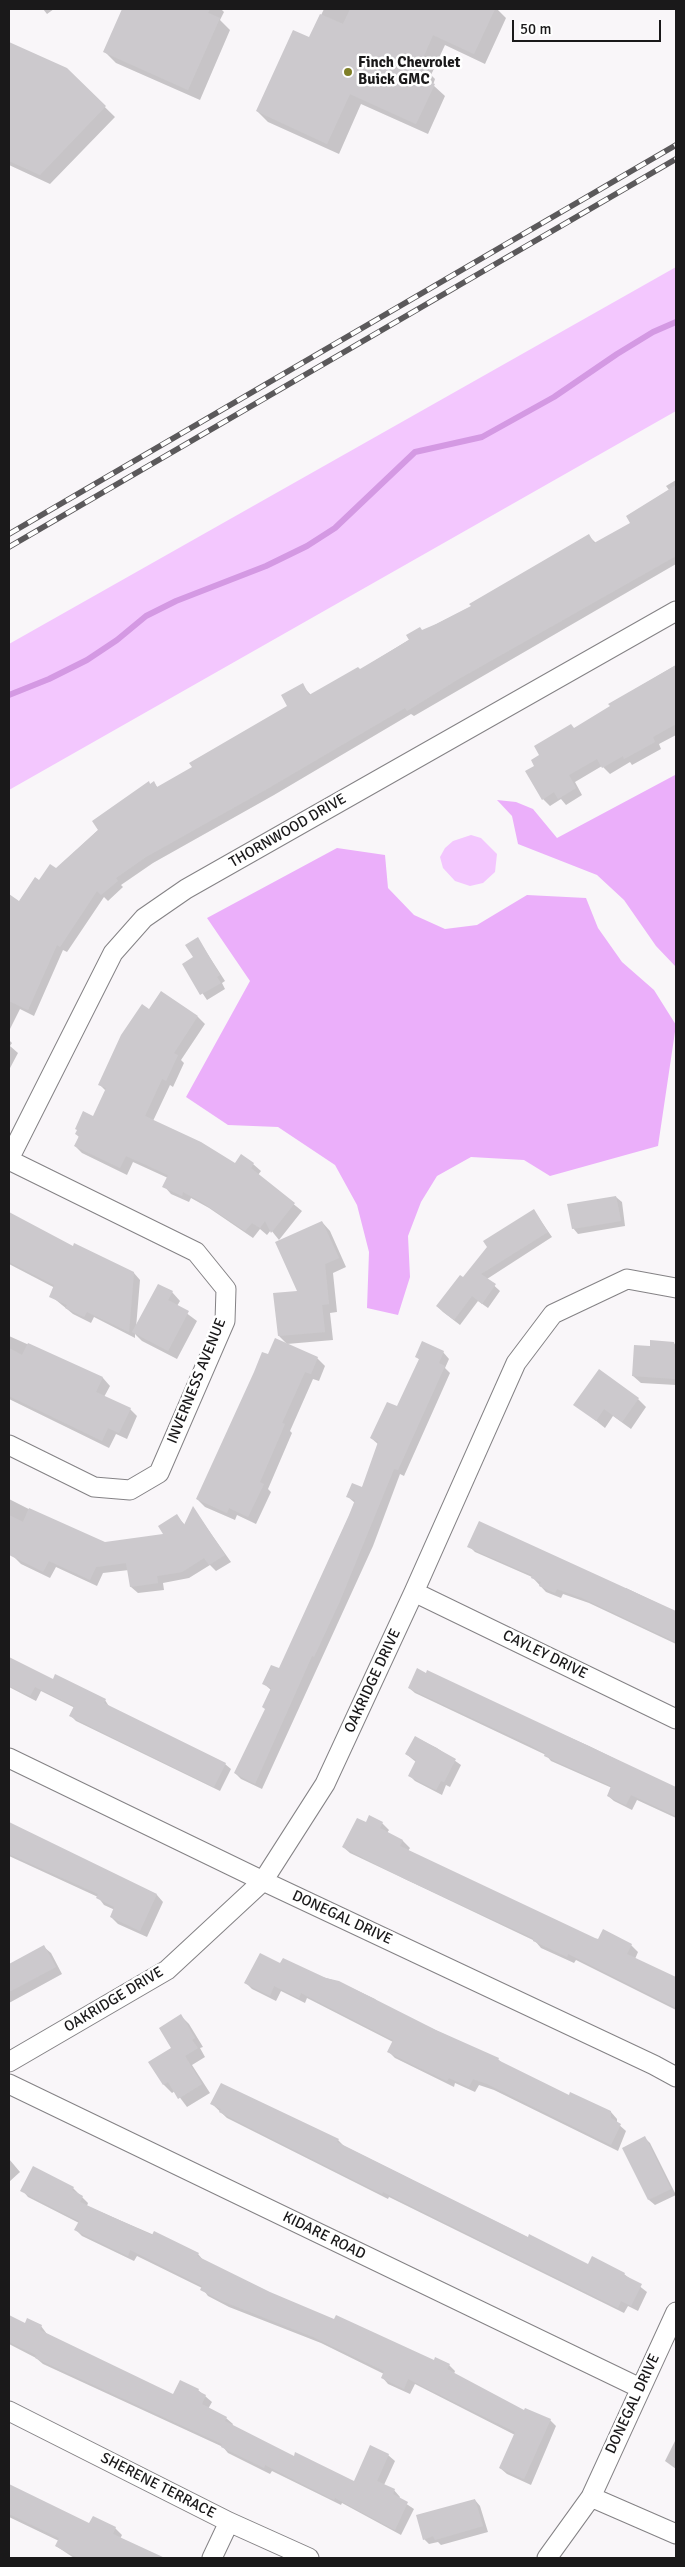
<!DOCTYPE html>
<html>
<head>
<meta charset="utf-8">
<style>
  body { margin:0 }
  #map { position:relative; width:685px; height:2567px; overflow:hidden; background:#f9f6f9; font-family:Signika,sans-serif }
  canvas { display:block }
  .frame { position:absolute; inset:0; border:10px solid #1a191a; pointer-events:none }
  .scale { position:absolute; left:512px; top:20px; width:149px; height:22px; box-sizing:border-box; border:2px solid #1a191a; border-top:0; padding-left:6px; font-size:15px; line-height:18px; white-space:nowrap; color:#1a191a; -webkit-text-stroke:4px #fff; paint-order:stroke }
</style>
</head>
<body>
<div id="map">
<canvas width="685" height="2567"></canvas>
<div class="frame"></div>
<div class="scale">50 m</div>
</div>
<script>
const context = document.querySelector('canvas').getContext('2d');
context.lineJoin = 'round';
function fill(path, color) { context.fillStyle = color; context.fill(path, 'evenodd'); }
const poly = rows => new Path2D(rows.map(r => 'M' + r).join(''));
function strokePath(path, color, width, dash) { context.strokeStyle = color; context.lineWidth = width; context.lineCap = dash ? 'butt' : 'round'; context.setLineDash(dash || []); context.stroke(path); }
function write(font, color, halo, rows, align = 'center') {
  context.font = font + ' Signika,sans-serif'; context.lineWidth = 5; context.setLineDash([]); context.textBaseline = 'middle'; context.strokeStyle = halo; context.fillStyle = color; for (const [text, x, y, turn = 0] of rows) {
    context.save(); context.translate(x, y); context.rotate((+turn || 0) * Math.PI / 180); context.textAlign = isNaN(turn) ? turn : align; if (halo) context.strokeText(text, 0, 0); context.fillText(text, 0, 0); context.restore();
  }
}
fill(poly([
  [676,267,676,411,9,790,9,644],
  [471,835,481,838,497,854,495,872,483,883,470,886,455,881,443,868,440,857,445,848,453,841]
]), '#f3c7fe');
fill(poly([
  [675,775,676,777,676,967,656,946,624,900,597,875,518,844,512,816,497,800,516,802,533,809,557,838],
  [337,848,385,855,388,888,414,915,445,929,477,925,527,895,586,898,598,928,622,962,654,990,676,1025,658,1146,550,1176,524,1160,471,1157,437,1176,421,1202,408,1236,410,1277,398,1315,367,1308,369,1252,357,1205,335,1165,278,1127,228,1125,186,1097,250,981,207,918]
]), '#ebaffa');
fill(poly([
  [43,9,54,9,47,14],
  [124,9,221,9,224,12,220,20,230,30,200,100,116,63,105,52],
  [324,9,497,9,506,18,485,64,445,45,431,75,435,79,433,85,445,96,428,134,361,104,339,154,268,122,257,111,310,38],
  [9,43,66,69,115,117,50,184,9,165],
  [676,480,676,564,414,716,411,714,274,795,153,863,121,885,123,887,108,901,104,897,67,952,63,950,34,1016,20,1009,9,1031,9,946,14,933,9,930,9,903,12,898,20,902,40,881,56,869,149,783,151,785,154,783,158,788,193,768,289,707,302,685,311,695,360,670,423,631,472,606,589,536,596,543,631,524,669,490,666,486],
  [676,665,676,735,659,744,661,749,632,765,630,762,610,774,602,766,575,782,582,795,566,805,561,799,550,806,543,799,536,767,574,729,611,707,610,704],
  [198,939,225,981,222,983,225,989,207,1000,183,964,194,958],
  [150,1010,198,1017,205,1024,181,1060,184,1063,173,1087,170,1085,153,1121,235,1165,241,1156,253,1164,261,1171,258,1175,302,1211,279,1240,271,1230,267,1235,260,1229,253,1238,209,1208,191,1198,189,1202,171,1194,164,1186,168,1178,133,1162,127,1175,82,1153,75,1146,79,1137,76,1134,94,1117,106,1091,99,1084],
  [9,1040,12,1043,10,1046,18,1053,9,1070],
  [616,1197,622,1202,625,1226,578,1234,573,1228],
  [534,1211,552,1237,487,1279,500,1291,488,1308,478,1301,460,1325,443,1312,437,1306],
  [9,1215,74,1248,134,1273,140,1280,136,1328,172,1292,180,1301,177,1306,197,1321,177,1359,142,1341,135,1334,135,1338,94,1317,91,1323,73,1314,51,1296,55,1288,9,1264],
  [322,1222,330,1231,346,1267,333,1273,337,1312,330,1313,333,1340,287,1344,279,1336,298,1292],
  [9,1336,103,1378,110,1386,104,1397,130,1409,137,1416,127,1439,116,1434,109,1448,9,1399],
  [674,1343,676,1346,676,1385,641,1383,633,1376,651,1348],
  [443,1352,449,1359,445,1368,450,1373,404,1476,400,1474,373,1546,262,1789,241,1779,235,1773,266,1709,271,1690,264,1684,279,1670,355,1503,348,1497,362,1488,379,1445,371,1438,397,1408,420,1360,417,1357],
  [269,1356,317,1358,325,1366,319,1381,313,1379,290,1431,292,1433,268,1489,271,1492,256,1524,237,1515,235,1520,205,1507,197,1499],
  [638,1399,646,1407,631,1429,613,1416,605,1428,575,1404],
  [9,1499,70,1530,105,1544,165,1535,176,1515,185,1525,193,1508,231,1562,216,1571,210,1565,189,1578,163,1583,164,1590,138,1593,131,1587,129,1570,103,1573,97,1586,56,1567,50,1578,21,1564,14,1557,16,1553,9,1549],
  [469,1546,625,1590,626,1588,676,1612,676,1644,589,1603,563,1594,561,1598,546,1592,532,1577,475,1552],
  [9,1658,53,1680,56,1676,105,1700,110,1708,225,1764,231,1769,220,1791,76,1721,71,1716,75,1708,41,1691,36,1701,9,1687],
  [409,1688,477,1696,589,1746,676,1789,676,1818,637,1800,632,1810,614,1801,608,1796,612,1788,551,1761,546,1755,415,1693],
  [415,1737,437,1748,461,1765,450,1787,446,1785,442,1795,415,1781,409,1775,416,1762,406,1754],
  [366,1823,382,1823,389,1830,387,1833,403,1841,410,1848,408,1851,594,1939,631,1945,638,1952,635,1959,676,1979,676,2010,576,1960,574,1963,541,1948,535,1941,350,1853,343,1847],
  [9,1824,157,1895,163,1902,147,1937,118,1924,111,1917,115,1910,104,1905,98,1897,9,1856],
  [44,1947,51,1953,62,1974,9,2003,9,1966],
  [281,1964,339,1982,375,1999,381,2005,498,2059,504,2065,569,2097,611,2112,617,2119,617,2123,626,2131,618,2151,494,2090,479,2085,475,2092,455,2083,454,2087,395,2058,389,2052,393,2042,307,1998,305,2003,281,1991,276,2001,252,1989,246,1983],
  [181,2016,189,2024,203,2047,200,2048,205,2057,192,2065,210,2093,187,2107,175,2091,172,2093,164,2085,150,2062,173,2048],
  [212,2104,338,2140,344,2146,529,2238,588,2266,624,2274,647,2292,638,2311,628,2306,624,2313,389,2197,388,2199,227,2118],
  [645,2138,650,2143,676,2195,655,2205,649,2200,624,2148],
  [9,2159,20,2172,9,2182],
  [73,2188,88,2203,87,2206,198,2254,204,2261,270,2293,434,2362,449,2365,455,2371,454,2374,525,2412,550,2420,556,2426,531,2485,507,2474,500,2468,515,2435,415,2384,410,2394,388,2384,382,2377,384,2374,321,2343,229,2307,208,2296,202,2288,137,2256,134,2261,82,2236,76,2230,79,2223,28,2197,22,2190],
  [9,2317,26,2325,41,2326,47,2334,173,2395,198,2390,212,2402,208,2409,226,2418,233,2424,232,2426,294,2458,354,2483,388,2455,395,2461,384,2485,394,2490,400,2497,399,2499,414,2509,401,2535,342,2503,341,2505,272,2471,270,2474,228,2453,223,2447,43,2364,36,2358,9,2344],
  [676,2439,676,2469,665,2461],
  [9,2486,90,2525,115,2528,122,2535,120,2539,158,2558,74,2558,56,2546,59,2541,9,2517],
  [475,2500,480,2506,488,2532,441,2545,438,2542,429,2544,424,2539]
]), '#0003');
strokePath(poly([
  [9,695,49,679,87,660,117,640,146,616,176,601,266,566,307,546,335,528,415,452,482,437,554,397,617,354,653,332,676,322]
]), '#d499e3', 6);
fill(poly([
  [122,9,210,9,208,13,220,18,188,90,103,52],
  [350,9,495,9,474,54,433,35,420,65,425,67,420,78,435,84,416,124,350,94,327,144,256,111,293,30,309,37,320,14,343,24],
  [9,42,67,68,106,106,40,175,9,161],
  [676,485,676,556,457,680,407,711,405,708,267,789,146,857,116,878,118,881,101,895,97,891,60,947,57,945,28,1010,9,1001,9,894,19,901,35,877,39,880,50,864,56,868,98,830,92,821,149,781,150,784,154,781,157,787,192,767,189,763,287,706,281,695,303,683,309,695,358,667,360,669,409,640,406,635,420,627,422,630,436,624,471,606,469,604,589,534,594,543,630,523,626,516],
  [676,665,676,724,653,737,655,742,624,759,623,756,602,768,597,759,569,775,576,788,558,799,554,792,542,800,525,771,534,766,531,760,539,755,534,746,571,724,574,728,610,706,608,704],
  [198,937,220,975,217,977,221,983,200,995,182,964,193,957,185,945],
  [161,991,198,1016,174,1053,178,1055,166,1081,162,1079,145,1116,201,1142,235,1163,241,1154,254,1163,251,1168,295,1203,271,1233,265,1221,260,1228,252,1223,245,1231,200,1201,183,1192,182,1196,162,1187,168,1175,126,1156,120,1168,74,1146,79,1136,75,1134,77,1130,75,1129,83,1111,93,1116,106,1088,98,1085,121,1035,142,1004,149,1009],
  [616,1196,621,1221,572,1229,567,1204],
  [534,1209,548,1232,481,1274,496,1284,482,1304,472,1296,454,1320,436,1306,460,1275,463,1277,487,1247,483,1241],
  [9,1212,73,1246,74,1243,134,1272,129,1332,87,1312,84,1317,65,1308,67,1305,49,1297,54,1285,9,1262],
  [322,1221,339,1258,325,1264,329,1304,322,1305,325,1332,278,1336,273,1293,297,1291,275,1242],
  [158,1284,173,1291,168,1300,189,1311,168,1351,132,1332],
  [275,1338,318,1357,311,1374,305,1372,282,1423,285,1424,260,1482,264,1484,248,1517,229,1508,227,1513,196,1499,254,1372,262,1352,268,1354],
  [650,1340,674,1342,676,1379,632,1376,634,1345,650,1346],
  [422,1341,444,1351,439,1363,445,1366,398,1470,394,1469,340,1601,314,1657,312,1656,255,1784,234,1773,265,1709,262,1707,271,1688,262,1684,271,1665,279,1668,349,1515,355,1500,346,1497,352,1483,362,1487,378,1442,370,1438,387,1402,397,1406,419,1359,415,1357],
  [28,1343,103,1377,96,1392,131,1408,119,1433,108,1428,102,1441,9,1396,9,1348,22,1355],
  [599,1369,639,1398,622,1422,604,1409,596,1421,573,1405],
  [193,1506,225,1555,209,1565,204,1558,182,1572,157,1576,158,1583,130,1587,126,1563,96,1567,90,1580,49,1561,43,1572,9,1555,9,1515,23,1522,29,1508,105,1542,163,1534,158,1526,177,1514,184,1525],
  [479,1521,676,1611,676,1642,582,1598,557,1589,555,1593,539,1586,541,1582,531,1578,532,1575,467,1547],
  [9,1657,53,1679,55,1674,106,1699,104,1703,226,1763,214,1787,69,1716,74,1706,35,1687,30,1696,9,1686],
  [417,1668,426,1673,427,1670,676,1787,676,1816,631,1795,626,1805,607,1796,611,1786,544,1756,545,1753,530,1745,408,1688],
  [415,1736,456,1759,444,1782,441,1781,436,1790,408,1776,416,1760,405,1754],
  [369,1815,383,1822,380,1828,403,1840,400,1846,595,1938,598,1939,603,1929,632,1944,627,1954,676,1977,676,2008,568,1954,567,1957,533,1941,533,1938,407,1880,342,1847,357,1818,366,1822],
  [9,1822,157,1894,140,1931,110,1917,114,1907,96,1898,98,1894,9,1854],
  [44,1945,56,1967,9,1992,9,1964],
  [260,1953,280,1963,283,1958,326,1978,339,1981,436,2030,499,2058,498,2060,569,2095,570,2092,611,2111,611,2118,621,2124,611,2145,487,2084,473,2079,469,2087,449,2078,447,2081,428,2072,387,2052,393,2040,301,1993,299,1998,274,1986,270,1996,244,1983],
  [181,2014,195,2038,192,2040,198,2048,185,2056,202,2084,178,2099,168,2082,163,2085,148,2062,171,2048,159,2028],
  [221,2083,339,2139,337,2142,528,2237,529,2234,588,2264,592,2256,625,2273,624,2275,642,2284,631,2306,621,2301,618,2308,383,2192,382,2194,219,2112,221,2109,210,2104],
  [645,2136,671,2189,648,2200,622,2148],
  [33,2166,74,2187,72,2190,83,2196,80,2202,152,2235,154,2231,199,2253,197,2256,270,2292,334,2319,336,2315,434,2360,435,2357,450,2364,447,2369,524,2410,525,2408,551,2419,524,2479,499,2468,515,2432,408,2379,404,2389,381,2378,384,2371,313,2337,222,2301,200,2290,202,2286,130,2250,128,2256,74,2230,79,2221,20,2191],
  [9,2315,25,2323,27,2318,42,2325,40,2330,173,2394,180,2380,199,2389,198,2391,206,2395,202,2404,227,2417,225,2421,294,2456,295,2452,354,2481,370,2445,389,2454,377,2481,395,2489,393,2494,408,2502,395,2530,335,2498,334,2500,265,2465,264,2468,221,2447,222,2444,35,2358,36,2355,9,2342],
  [9,2484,89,2523,93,2516,116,2527,113,2534,165,2558,78,2558,55,2546,59,2538,9,2514],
  [475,2499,483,2526,435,2540,433,2536,423,2540,416,2515]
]), '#ccc9cd');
const minor = poly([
  [9,1159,113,953,144,918,186,889,676,611],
  [9,1160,196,1252,226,1289,225,1321,159,1473,130,1490,94,1487,9,1445],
  [414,1592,676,1719],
  [9,1758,263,1881,654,2065,676,2077],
  [9,2062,167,1970,263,1881,325,1784,414,1592,516,1363,553,1314,627,1279,676,1288],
  [9,2084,640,2388],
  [9,2411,229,2522,309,2558],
  [591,2497,676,2312],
  [212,2558,229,2522],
  [547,2558,591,2497,676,2534]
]);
strokePath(minor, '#848285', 21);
strokePath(minor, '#fff', 19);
const rail = poly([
  [9,534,676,145],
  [9,547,676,159]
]);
strokePath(rail, '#5b595b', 5.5);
strokePath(rail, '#fff', 4, [11]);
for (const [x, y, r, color] of [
  [348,72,5,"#7f7f28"]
]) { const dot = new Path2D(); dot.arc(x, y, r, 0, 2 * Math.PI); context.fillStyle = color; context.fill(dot); strokePath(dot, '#fff', 2); }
write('bold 15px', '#1a191a', '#fff', [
  ["Finch Chevrolet",358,63],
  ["Buick GMC",358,80]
], 'left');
write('15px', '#1a191a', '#fff', [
  ["THORNWOOD DRIVE",288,831,-30],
  ["INVERNESS AVENUE",197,1381,-68],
  ["CAYLEY DRIVE",545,1655,26],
  ["OAKRIDGE DRIVE",373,1681,-65],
  ["DONEGAL DRIVE",342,1918,25],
  ["OAKRIDGE DRIVE",114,2000,-31],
  ["KIDARE ROAD",324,2236,26],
  ["DONEGAL DRIVE",633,2404,-65],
  ["SHERENE TERRACE",158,2486,27]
]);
</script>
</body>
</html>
